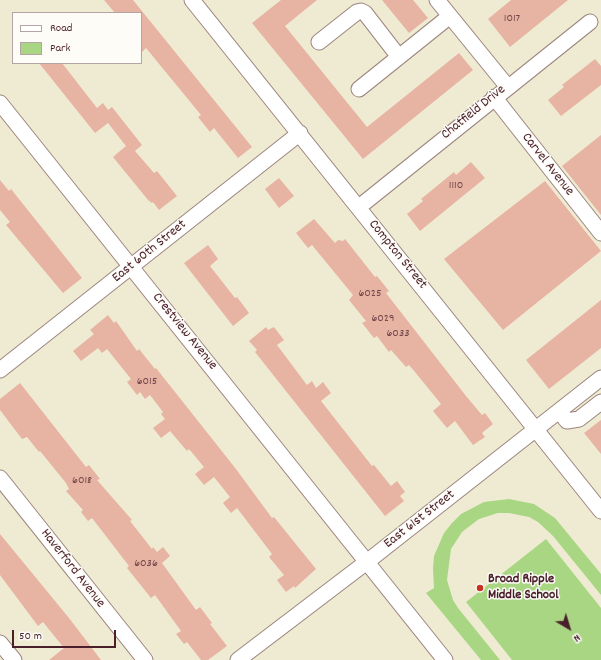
<!DOCTYPE html>
<html>
<head>
<meta charset="utf-8">
<style>
  body { margin:0 }
  #map { position:relative; width:601px; height:660px; overflow:hidden; background:#efebd3; font-family:Dekko,sans-serif }
  canvas { display:block }
  .legend { position:absolute; left:12px; top:12px; width:130px; height:52px; box-sizing:border-box; background:#fdfcf7; border:1px solid #b5a4a5; margin:0; padding:5px 7px; list-style:none; font-size:12px; color:#4a1f2b }
  .legend li { display:flex; align-items:center; gap:8px; height:20px }
  .legend b { width:20px; border:1px solid #b5a4a5 }
  .north { position:absolute; left:549px; top:608px; width:40px; height:40px; -webkit-text-stroke:3px #fdfcf7; paint-order:stroke; rotate:142deg; font-size:11px; font-weight:700; line-height:16px; text-align:center; color:#4a1f2b }
  .north::after { content:''; display:block; margin:auto; width:14px; height:18px; background:#4a1f2b; clip-path:polygon(50% 0,100% 100%,50% 72%,0 100%) }
  .scale { position:absolute; left:12px; top:630px; width:104px; height:18px; box-sizing:border-box; border:2px solid #4a1f2b; border-top:0; padding-left:5px; font-size:12px; line-height:14px; white-space:nowrap; color:#4a1f2b; -webkit-text-stroke:3px #fdfcf7; paint-order:stroke }
</style>
</head>
<body>
<div id="map">
<canvas width="601" height="660"></canvas>
<ul class="legend">
<li><b style="height:5px;background:#fff"></b>Road</li>
<li><b style="height:11px;background:#a9d683"></b>Park</li>
</ul>
<div class="north">N</div>
<div class="scale">50 m</div>
</div>
<script>
const context = document.querySelector('canvas').getContext('2d');
context.lineJoin = 'round';
function fill(path, color) { context.fillStyle = color; context.fill(path, 'evenodd'); }
const poly = rows => new Path2D(rows.map(r => 'M' + r).join(''));
function strokePath(path, color, width, dash) { context.strokeStyle = color; context.lineWidth = width; context.lineCap = dash ? 'butt' : 'round'; context.setLineDash(dash || []); context.stroke(path); }
function write(font, color, halo, rows, align = 'center') {
  context.font = font + ' Dekko,sans-serif'; context.lineWidth = 3; context.setLineDash([]); context.textBaseline = 'middle'; context.strokeStyle = halo; context.fillStyle = color; for (const [text, x, y, turn = 0] of rows) {
    context.save(); context.translate(x, y); context.rotate((+turn || 0) * Math.PI / 180); context.textAlign = isNaN(turn) ? turn : align; if (halo) context.strokeText(text, 0, 0); context.fillText(text, 0, 0); context.restore();
  }
}
fill(poly([
  [509,499,534,504,555,518,601,574,601,595,553,536,538,522,529,517,509,513,498,513,479,519,462,532,451,549,447,580,453,600,458,608,500,660,481,660,426,593,434,588,433,569,434,556,444,533,452,523,461,514,484,502],
  [546,539,601,608,601,660,512,660,466,602]
]), '#a9d683');
fill(poly([
  [104,0,133,0,252,147,238,158,214,128,210,132,198,117,201,115,146,48,141,53,141,13,115,13],
  [281,0,317,0,285,26,367,127,459,53,473,70,363,159,252,23],
  [382,0,413,0,428,18,409,33],
  [511,0,568,0,510,47,488,19],
  [595,59,601,66,601,85,561,116,548,100,564,87,562,85],
  [39,63,62,63,97,108,103,103,108,110,112,107,142,145,135,151,154,173,157,171,177,196,159,210,153,202,152,203,148,200,113,157,126,146,108,123,95,133],
  [601,135,601,215,562,166],
  [471,162,485,178,420,231,407,214,423,201,421,199,454,172,456,175],
  [279,178,294,196,279,208,265,189],
  [0,180,9,191,11,189,82,278,63,293,6,225,10,222,0,210],
  [545,181,601,251,503,330,444,259],
  [314,219,335,243,338,240,343,241,345,239,375,277,377,276,389,291,386,293,466,396,482,415,485,413,493,424,482,433,485,437,473,445,455,421,447,428,433,411,441,404,415,372,409,365,406,367,391,350,389,352,377,336,374,338,362,323,366,321,349,300,353,295,312,245,308,248,296,233],
  [208,245,218,259,210,266,235,298,237,297,249,313,233,326,184,263],
  [601,300,601,348,549,389,526,360],
  [108,315,114,323,116,321,137,351,139,349,155,369,156,368,236,469,272,518,274,517,316,569,295,588,294,586,286,592,277,580,284,575,269,557,272,554,237,508,231,513,223,503,230,497,214,477,204,485,195,474,204,467,189,449,187,451,170,431,161,438,153,428,165,419,161,414,163,412,150,395,145,399,140,392,137,395,127,382,131,379,107,349,102,353,98,348,81,361,73,351,94,334,90,330],
  [266,327,268,330,274,327,284,340,277,345,307,385,312,381,316,388,323,382,331,393,321,401,372,466,374,465,391,486,397,481,405,492,400,496,404,501,385,516,255,352,257,350,249,341],
  [20,383,86,467,89,465,100,479,97,480,132,520,130,521,152,549,153,547,157,552,163,547,170,556,162,563,196,610,200,607,212,623,210,624,227,646,208,660,201,660,187,642,184,644,176,634,181,631,155,595,151,598,127,568,129,566,92,518,88,521,81,512,83,510,66,491,69,489,66,483,40,451,39,452,27,437,22,439,0,410,0,399],
  [601,420,601,454,584,433],
  [0,534,69,618,101,660,49,660,64,648,43,622,38,626,0,575]
]), '#e7b3a3');
const minor = poly([
  [192,0,601,511],
  [437,0,507,86],
  [319,42,357,12,361,11,365,13,399,57],
  [359,89,450,16],
  [494,97,601,233],
  [0,103,445,660],
  [359,207,590,22],
  [0,370,300,133],
  [559,411,567,421,579,419,601,402],
  [0,478,145,660],
  [0,643,14,660],
  [238,660,368,561,601,378]
]);
strokePath(minor, '#9c857f', 17);
strokePath(minor, '#fff', 15);
for (const [x, y, r, color] of [
  [480,588,4,"#c8321e"]
]) { const dot = new Path2D(); dot.arc(x, y, r, 0, 2 * Math.PI); context.fillStyle = color; context.fill(dot); strokePath(dot, '#fdfcf7', 1.5); }
write('12px', '#714449', null, [
  ["1017",512,19],
  ["1110",456,186],
  ["6025",370,294],
  ["6029",383,319],
  ["6033",398,334],
  ["6015",147,382],
  ["6018",82,481],
  ["6036",146,564]
]);
write('14px', '#4a1f2b', '#fdfcf7', [
  ["Chatfield Drive",474,113,-39],
  ["Carvel Avenue",547,165,52],
  ["East 60th Street",150,252,-39],
  ["Compton Street",397,255,51],
  ["Crestview Avenue",184,332,51],
  ["East 61st Street",420,520,-38],
  ["Haverford Avenue",72,569,52]
]);
write('bold 14px', '#4a1f2b', '#fdfcf7', [
  ["Broad Ripple",488,580],
  ["Middle School",488,596]
], 'left');
</script>
</body>
</html>
